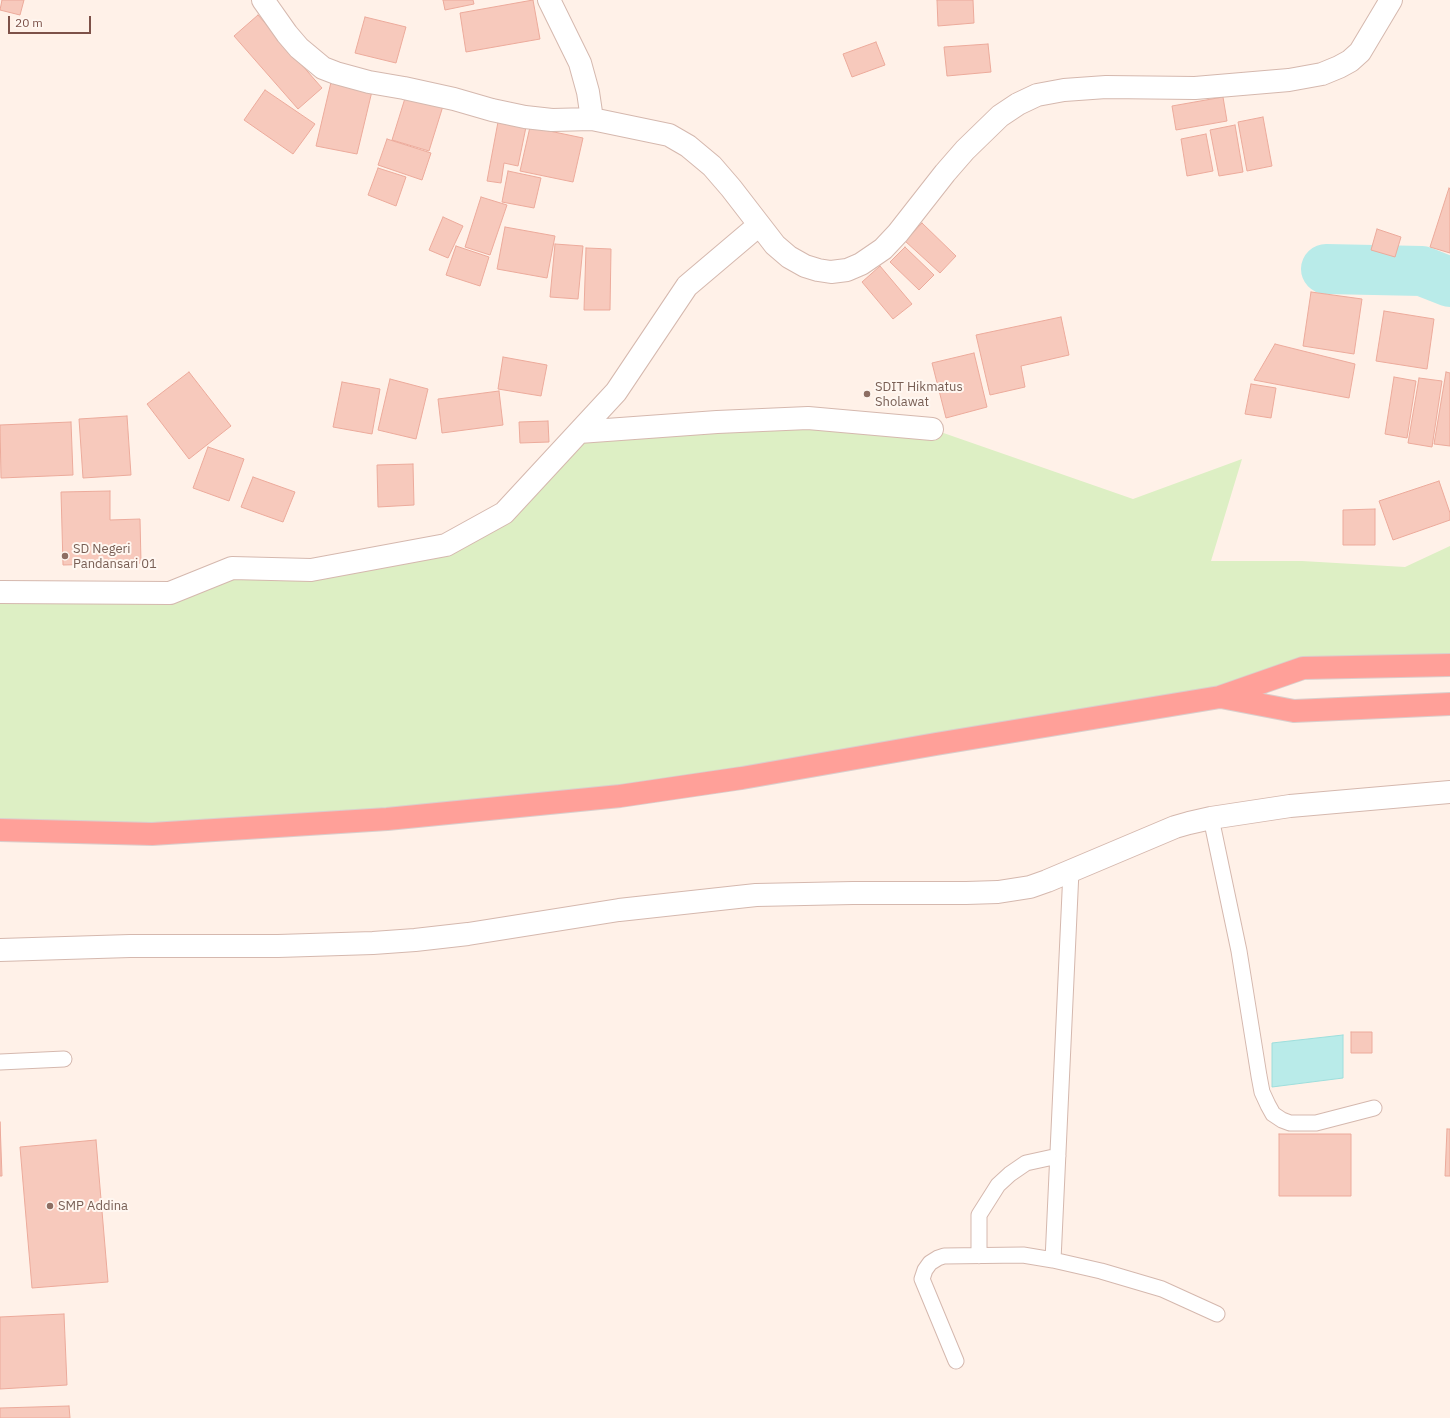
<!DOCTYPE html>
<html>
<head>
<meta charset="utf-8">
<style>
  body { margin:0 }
  #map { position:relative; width:1450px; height:1418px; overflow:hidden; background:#fff1e8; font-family:"IBM Plex Sans",sans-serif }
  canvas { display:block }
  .scale { position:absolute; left:8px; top:16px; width:83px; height:18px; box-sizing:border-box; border:2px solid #7d5148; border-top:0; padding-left:5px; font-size:12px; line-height:14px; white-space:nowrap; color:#7d5148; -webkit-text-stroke:3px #fff7f1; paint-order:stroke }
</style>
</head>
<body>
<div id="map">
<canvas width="1450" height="1418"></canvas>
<div class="scale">20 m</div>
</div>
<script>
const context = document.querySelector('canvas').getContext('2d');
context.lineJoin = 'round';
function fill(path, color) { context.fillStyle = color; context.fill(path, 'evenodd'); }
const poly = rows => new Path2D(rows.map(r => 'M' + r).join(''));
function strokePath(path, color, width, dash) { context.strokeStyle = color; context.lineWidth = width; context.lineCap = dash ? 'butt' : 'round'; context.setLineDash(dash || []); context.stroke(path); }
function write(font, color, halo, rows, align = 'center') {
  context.font = font + ' "IBM Plex Sans",sans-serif'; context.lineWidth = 4; context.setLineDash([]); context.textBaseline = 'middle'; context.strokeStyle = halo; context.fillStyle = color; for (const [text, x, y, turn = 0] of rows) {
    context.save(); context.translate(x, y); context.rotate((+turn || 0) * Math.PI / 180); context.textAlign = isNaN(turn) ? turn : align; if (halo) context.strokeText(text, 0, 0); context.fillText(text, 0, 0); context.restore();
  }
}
fill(poly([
  [808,418,932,429,1133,499,1242,459,1211,561,1302,561,1405,567,1450,546,1450,665,1303,668,1220,697,620,796,152,834,0,830,0,594,171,595,232,568,446,545,504,513,579,432]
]), '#ddefc4');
const water = poly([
  [1343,1035,1343,1078,1272,1087,1272,1043,1343,1035]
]);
fill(water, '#b9ebe9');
strokePath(water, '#9ededc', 1);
strokePath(poly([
  [1326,269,1422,271,1450,282]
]), '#b9ebe9', 50);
const building = poly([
  [2,0,24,0,20,15,0,10,2,0],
  [443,0,473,0,474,4,445,10,443,0],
  [533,0,540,39,466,52,460,13,533,0],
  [937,0,973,0,974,23,938,26,937,0],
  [258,15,322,88,298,109,234,36,258,15],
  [365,17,406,27,396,63,355,53,365,17],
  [876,42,885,65,852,77,843,54,876,42],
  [988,44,991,72,947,76,944,47,988,44],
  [332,78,373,87,357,154,316,146,332,78],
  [265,90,315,124,293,154,244,120,265,90],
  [406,95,443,106,429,151,392,140,406,95],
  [1223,97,1227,121,1176,130,1172,106,1223,97],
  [1263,117,1272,166,1247,171,1238,122,1263,117],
  [498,122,526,127,518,166,504,163,501,183,487,181,498,122],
  [1235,125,1243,172,1219,176,1210,130,1235,125],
  [530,127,583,138,573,182,520,171,530,127],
  [1206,134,1213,171,1187,176,1181,139,1206,134],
  [387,139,431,153,422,180,378,165,387,139],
  [378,168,406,177,396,206,368,195,378,168],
  [508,171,541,178,534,208,502,202,508,171],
  [1449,188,1450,189,1450,253,1430,247,1449,188],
  [481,197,507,205,490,255,465,247,481,197],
  [443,217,463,226,448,258,429,250,443,217],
  [922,223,956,256,940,273,905,241,922,223],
  [505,227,555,236,547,278,497,269,505,227],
  [1377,229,1401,237,1395,257,1371,250,1377,229],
  [555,244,583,246,578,299,550,297,555,244],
  [456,246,489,257,480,286,446,275,456,246],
  [905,247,934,275,919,290,890,262,905,247],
  [586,248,611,249,610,310,584,310,586,248],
  [880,266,912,304,893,319,862,282,880,266],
  [1311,292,1362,299,1354,354,1303,346,1311,292],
  [1384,311,1434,319,1427,369,1376,361,1384,311],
  [1061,317,1069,355,1021,366,1025,387,990,395,976,335,1061,317],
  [1275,344,1355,364,1349,398,1254,380,1275,344],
  [974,353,987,407,946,418,932,363,974,353],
  [503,357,547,365,541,396,498,389,503,357],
  [189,372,231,426,189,459,147,404,189,372],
  [1446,372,1450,373,1450,446,1434,444,1446,372],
  [1394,377,1416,381,1407,438,1385,434,1394,377],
  [1419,378,1442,381,1432,447,1408,443,1419,378],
  [390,379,428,389,416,439,378,430,390,379],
  [342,382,380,389,372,434,333,427,342,382],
  [1251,384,1276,388,1271,418,1245,414,1251,384],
  [499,391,503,425,442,433,438,399,499,391],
  [127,416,131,475,83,478,79,419,127,416],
  [548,421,549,442,520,443,519,422,548,421],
  [71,422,73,475,1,478,0,425,71,422],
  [208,447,244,459,229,501,193,488,208,447],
  [413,464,414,505,378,507,377,465,413,464],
  [253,477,295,492,283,522,241,507,253,477],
  [1439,481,1450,513,1450,520,1393,540,1379,501,1439,481],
  [110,491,110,520,140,519,141,563,63,565,61,492,110,491],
  [1375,509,1375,545,1343,545,1343,510,1375,509],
  [1351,1032,1372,1032,1372,1053,1351,1053,1351,1032],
  [0,1122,2,1176,0,1176,0,1122],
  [1447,1129,1450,1129,1450,1176,1445,1176,1447,1129],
  [1279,1134,1351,1134,1351,1196,1279,1196,1279,1134],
  [96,1140,108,1282,32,1288,20,1147,96,1140],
  [64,1314,67,1385,0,1389,0,1317,64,1314],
  [69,1406,70,1418,0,1418,0,1408,69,1406]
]);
fill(building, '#f7c9bc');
strokePath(building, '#ecaa9b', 1);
const service = poly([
  [1211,818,1239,951,1259,1076,1262,1092,1268,1105,1273,1114,1282,1120,1290,1123,1316,1123,1374,1108],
  [0,1062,64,1059],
  [979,1256,979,1215,998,1185,1010,1174,1026,1163,1058,1156],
  [1053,1260,1071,871],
  [956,1361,922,1279,925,1270,930,1263,938,1258,944,1256,1023,1255,1053,1260,1101,1271,1162,1289,1217,1314]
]);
const minor = poly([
  [263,0,287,34,299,48,323,68,336,73,369,82,404,88,454,99,492,110,525,117,552,120,592,119,669,135,688,146,712,166,731,188,775,245,789,257,805,266,818,270,831,272,847,270,861,264,883,249,898,233,945,173,965,150,1000,116,1018,104,1037,95,1064,90,1106,87,1195,88,1289,80,1322,74,1339,67,1350,61,1360,52,1391,0],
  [549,0,580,63,588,92,592,119],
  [579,432,717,422,808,418,932,429],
  [0,592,170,593,232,568,311,570,446,545,504,513,616,392,687,286,759,225],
  [0,950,130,946,278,946,373,943,415,940,468,934,619,910,756,895,853,893,966,893,998,892,1030,887,1047,881,1175,827,1189,823,1211,818,1290,806,1450,792]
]);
const motorway = poly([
  [1221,697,1294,711,1450,704],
  [0,830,152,834,387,819,620,796,742,778,936,744,1220,697,1303,668,1450,665]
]);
strokePath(service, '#d5b8ae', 17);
strokePath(minor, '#d5b8ae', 24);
strokePath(motorway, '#dbcecc', 24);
strokePath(service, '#fff', 15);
strokePath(minor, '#fff', 22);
strokePath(motorway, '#ffa099', 22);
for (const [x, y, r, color] of [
  [867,394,4,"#8d6e63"],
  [65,556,4,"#8d6e63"],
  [50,1206,4,"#8d6e63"]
]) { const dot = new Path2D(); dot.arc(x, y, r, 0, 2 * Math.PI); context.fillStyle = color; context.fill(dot); strokePath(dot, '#fff7f1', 1.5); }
write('13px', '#785e54', '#fff7f1', [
  ["SDIT Hikmatus",875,387],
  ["Sholawat",875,402],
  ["SD Negeri",73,549],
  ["Pandansari 01",73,564],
  ["SMP Addina",58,1206]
], 'left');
</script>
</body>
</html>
